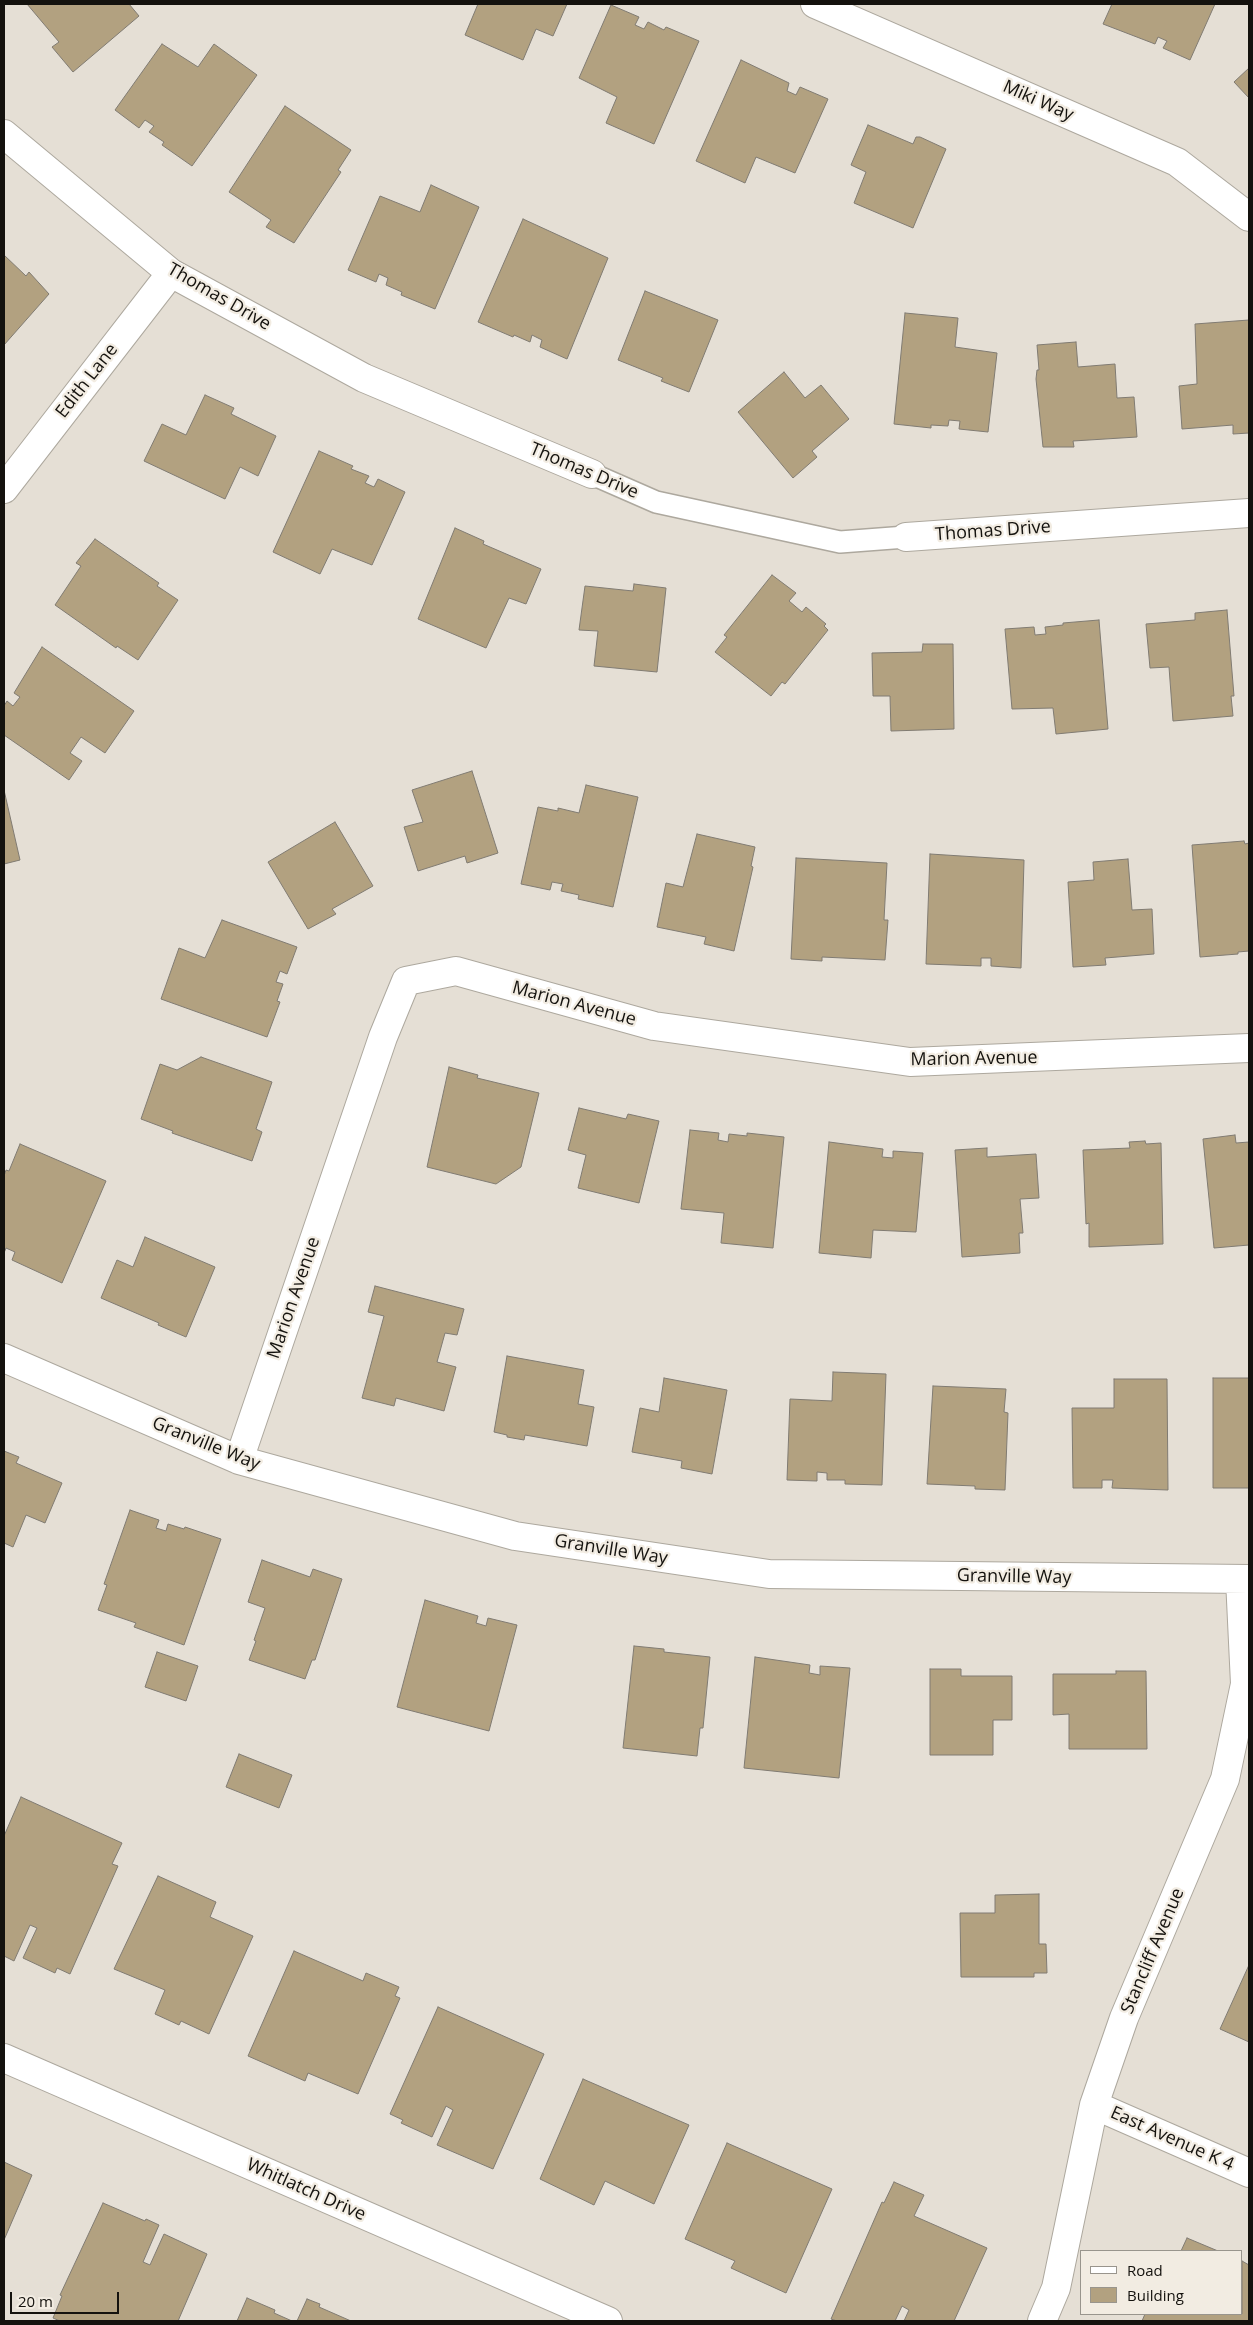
<!DOCTYPE html>
<html>
<head>
<meta charset="utf-8">
<style>
  body { margin:0 }
  #map { position:relative; width:1253px; height:2325px; overflow:hidden; background:#e5dfd5; font-family:"Open Sans",sans-serif }
  canvas { display:block }
  .frame { position:absolute; inset:0; border:5px solid #14120e; pointer-events:none }
  .legend { position:absolute; left:1080px; top:2250px; width:162px; height:65px; box-sizing:border-box; background:#f2ece2; border:1px solid #99958d; margin:0; padding:6px 9px; list-style:none; font-size:15px; color:#14120e }
  .legend li { display:flex; align-items:center; gap:10px; height:25px }
  .legend b { width:25px; border:1px solid #99958d }
  .scale { position:absolute; left:10px; top:2292px; width:109px; height:22px; box-sizing:border-box; border:2px solid #14120e; border-top:0; padding-left:6px; font-size:15px; line-height:18px; white-space:nowrap; color:#14120e; -webkit-text-stroke:4px #f2ece2; paint-order:stroke }
</style>
</head>
<body>
<div id="map">
<canvas width="1253" height="2325"></canvas>
<div class="frame"></div>
<ul class="legend">
<li><b style="height:6px;background:#fff"></b>Road</li>
<li><b style="height:14px;background:#b2a180"></b>Building</li>
</ul>
<div class="scale">20 m</div>
</div>
<script>
const context = document.querySelector('canvas').getContext('2d');
context.lineJoin = 'round';
function fill(path, color) { context.fillStyle = color; context.fill(path, 'evenodd'); }
const poly = rows => new Path2D(rows.map(r => 'M' + r).join(''));
function strokePath(path, color, width, dash) { context.strokeStyle = color; context.lineWidth = width; context.lineCap = dash ? 'butt' : 'round'; context.setLineDash(dash || []); context.stroke(path); }
function write(font, color, halo, rows, align = 'center') {
  context.font = font + ' "Open Sans",sans-serif'; context.lineWidth = 4.5; context.setLineDash([]); context.textBaseline = 'middle'; context.strokeStyle = halo; context.fillStyle = color; for (const [text, x, y, turn = 0] of rows) {
    context.save(); context.translate(x, y); context.rotate((+turn || 0) * Math.PI / 180); context.textAlign = isNaN(turn) ? turn : align; if (halo) context.strokeText(text, 0, 0); context.fillText(text, 0, 0); context.restore();
  }
}
const building = poly([
  [27,4,129,4,139,16,73,72,52,47,59,42,27,4],
  [478,4,567,4,553,36,536,29,523,60,465,35,478,4],
  [1112,4,1215,4,1190,60,1163,48,1167,41,1158,37,1155,44,1103,24,1112,4],
  [611,5,639,17,635,25,644,29,648,22,664,30,666,27,699,41,654,144,606,123,617,97,579,78,611,5],
  [162,44,198,67,214,44,257,75,192,166,162,145,164,142,149,132,154,126,145,120,139,128,115,110,162,44],
  [741,60,789,83,787,91,796,95,800,87,828,99,795,173,756,157,745,183,696,161,741,60],
  [1249,68,1249,98,1234,82,1249,68],
  [285,106,351,150,338,170,341,172,294,243,266,227,271,220,229,192,285,106],
  [868,125,913,144,916,137,920,137,946,149,913,228,854,203,866,172,851,165,868,125],
  [431,185,479,207,435,309,401,295,402,292,386,285,388,278,379,274,376,282,348,270,380,196,420,212,431,185],
  [523,219,608,258,567,359,540,347,542,340,532,335,530,342,514,335,513,337,478,322,523,219],
  [4,255,26,276,29,272,49,294,4,345,4,255],
  [645,291,718,320,689,392,661,381,663,378,618,360,645,291],
  [905,313,958,318,955,347,997,353,988,432,959,429,960,421,949,420,948,426,931,425,931,428,894,424,905,313],
  [1249,320,1249,433,1233,434,1233,425,1182,429,1179,386,1197,384,1195,324,1249,320],
  [1076,342,1078,367,1115,364,1117,398,1134,397,1137,437,1073,441,1074,447,1043,447,1036,379,1037,370,1039,370,1037,345,1076,342],
  [784,372,805,398,821,385,849,419,812,451,817,457,793,478,738,412,784,372],
  [205,395,234,408,231,414,276,436,258,476,240,467,225,499,144,461,162,424,186,435,205,395],
  [319,451,353,466,351,469,369,476,365,483,374,487,378,479,405,492,372,565,332,549,320,574,273,552,319,451],
  [455,528,484,541,483,544,541,569,526,604,509,598,486,648,418,619,455,528],
  [95,539,159,583,157,586,178,600,138,660,117,646,116,648,55,605,81,566,76,563,95,539],
  [772,575,796,593,789,601,802,612,806,607,826,624,824,626,828,630,785,684,782,682,771,696,715,652,727,637,724,635,772,575],
  [634,584,666,588,657,672,594,666,598,631,579,630,585,586,633,591,634,584],
  [1227,610,1234,696,1231,696,1233,716,1173,721,1169,667,1150,668,1146,624,1195,620,1195,613,1227,610],
  [1099,620,1108,729,1056,734,1053,708,1012,709,1005,629,1034,627,1035,635,1046,634,1045,627,1063,625,1063,623,1099,620],
  [923,644,953,644,954,729,891,731,890,696,873,696,872,653,922,652,923,644],
  [42,647,134,711,105,753,81,737,70,753,82,761,69,780,4,735,4,706,7,701,13,706,20,697,14,693,42,647],
  [472,771,498,853,467,863,465,856,418,871,404,827,423,822,412,790,472,771],
  [586,785,638,797,613,907,578,899,579,895,561,891,563,884,552,882,550,890,521,884,538,807,558,811,558,808,579,813,586,785],
  [4,790,20,860,4,864,4,790],
  [335,822,373,886,332,909,336,914,308,929,268,862,335,822],
  [697,834,755,847,751,866,753,867,734,951,704,944,706,937,657,927,666,883,683,887,697,834],
  [1244,841,1245,844,1249,843,1249,951,1238,952,1238,954,1200,957,1192,845,1244,841],
  [930,854,1024,860,1021,968,991,966,991,958,981,958,981,966,926,964,930,854],
  [796,858,887,863,884,920,888,920,885,960,822,957,822,961,791,959,796,858],
  [1128,859,1132,910,1152,909,1154,954,1105,958,1106,965,1073,967,1068,882,1094,880,1093,862,1128,859],
  [222,920,297,947,287,974,280,971,276,982,283,984,277,1001,280,1002,267,1037,161,999,179,948,205,958,222,920],
  [201,1057,272,1082,256,1129,262,1132,252,1161,172,1133,173,1131,141,1119,160,1064,177,1070,201,1057],
  [449,1067,478,1075,477,1078,539,1093,521,1167,496,1184,427,1167,449,1067],
  [579,1108,626,1119,628,1114,659,1121,639,1203,578,1188,586,1155,568,1150,579,1108],
  [690,1130,719,1133,718,1140,728,1142,729,1134,747,1136,747,1133,784,1137,773,1248,721,1243,724,1213,681,1209,690,1130],
  [1235,1135,1236,1143,1249,1142,1249,1245,1214,1248,1203,1139,1235,1135],
  [1145,1141,1146,1144,1161,1143,1163,1244,1089,1247,1089,1223,1086,1224,1083,1150,1130,1148,1129,1142,1145,1141],
  [829,1142,883,1149,882,1157,893,1158,893,1151,923,1153,916,1232,873,1230,871,1258,819,1253,829,1142],
  [20,1144,106,1181,62,1283,12,1260,15,1252,6,1248,4,1253,4,1176,6,1170,9,1171,20,1144],
  [987,1148,987,1157,1036,1154,1039,1198,1020,1199,1023,1233,1019,1233,1020,1253,962,1257,955,1150,987,1148],
  [145,1237,215,1267,186,1337,158,1325,159,1323,101,1298,117,1260,133,1267,145,1237],
  [375,1286,464,1309,457,1335,445,1333,437,1362,456,1367,444,1411,396,1398,394,1406,362,1398,384,1316,368,1312,375,1286],
  [507,1356,584,1370,578,1404,594,1407,587,1446,525,1435,524,1440,507,1437,507,1435,494,1432,507,1356],
  [833,1372,886,1374,882,1485,845,1484,845,1480,827,1480,827,1473,817,1472,817,1481,787,1480,790,1399,832,1401,833,1372],
  [664,1378,727,1390,712,1474,681,1468,682,1461,632,1452,640,1408,659,1412,664,1378],
  [1213,1378,1249,1378,1249,1488,1213,1488,1213,1378],
  [1114,1379,1167,1379,1168,1490,1112,1488,1113,1480,1102,1480,1102,1488,1073,1488,1072,1408,1114,1408,1114,1379],
  [933,1386,1006,1389,1004,1412,1008,1413,1005,1490,975,1489,975,1486,927,1484,933,1386],
  [4,1451,19,1457,16,1463,62,1483,45,1523,26,1515,13,1547,4,1543,4,1451],
  [130,1510,159,1520,156,1528,166,1531,168,1524,184,1529,185,1527,221,1539,184,1645,134,1627,136,1623,98,1610,107,1585,104,1584,130,1510],
  [262,1560,310,1577,313,1569,342,1579,315,1660,312,1660,305,1679,249,1660,256,1641,254,1640,265,1608,248,1602,262,1560],
  [425,1600,478,1616,476,1623,486,1626,488,1618,517,1625,489,1731,397,1707,425,1600],
  [634,1646,664,1649,664,1652,710,1657,703,1728,700,1728,697,1756,623,1748,634,1646],
  [157,1652,198,1666,186,1701,145,1687,157,1652],
  [755,1657,810,1665,809,1673,820,1675,820,1666,850,1668,839,1778,744,1768,755,1657],
  [930,1669,961,1669,961,1676,1012,1676,1012,1720,993,1720,993,1755,930,1755,930,1669],
  [1116,1671,1146,1671,1147,1749,1069,1749,1069,1714,1053,1715,1053,1674,1116,1674,1116,1671],
  [239,1754,292,1775,279,1808,226,1787,239,1754],
  [21,1797,122,1843,112,1864,118,1866,70,1974,57,1968,55,1973,23,1958,37,1928,30,1925,14,1961,4,1956,4,1836,21,1797],
  [158,1876,216,1902,210,1917,253,1936,209,2034,181,2021,179,2025,155,2014,165,1990,114,1969,158,1876],
  [1039,1894,1039,1944,1046,1944,1047,1973,1034,1973,1034,1977,961,1977,960,1913,995,1913,995,1895,1039,1894],
  [294,1951,363,1981,366,1973,399,1987,395,1996,400,1998,358,2094,308,2073,305,2081,248,2056,294,1951],
  [1249,1965,1249,2042,1220,2029,1249,1965],
  [438,2007,544,2054,493,2169,437,2145,453,2110,446,2106,432,2137,401,2123,403,2120,390,2114,438,2007],
  [583,2079,689,2125,654,2204,605,2181,594,2205,540,2179,583,2079],
  [727,2143,832,2189,786,2293,731,2268,735,2261,685,2239,727,2143],
  [4,2162,32,2175,4,2240,4,2162],
  [894,2182,924,2195,914,2216,987,2248,954,2321,904,2321,909,2310,902,2306,895,2321,837,2321,831,2319,882,2202,884,2203,894,2182],
  [103,2203,145,2221,146,2219,159,2225,143,2262,150,2265,164,2234,207,2254,178,2321,60,2321,53,2318,62,2296,60,2295,103,2203],
  [1187,2238,1218,2251,1181,2251,1187,2238],
  [1242,2261,1249,2265,1249,2321,1142,2321,1145,2314,1242,2314,1242,2261],
  [247,2298,275,2310,274,2313,292,2321,237,2321,247,2298],
  [307,2299,320,2304,319,2307,351,2321,297,2321,307,2299]
]);
fill(building, '#b2a180');
strokePath(building, '#807b72', 1);
const service = poly([
  [592,474,656,502,840,542,906,537]
]);
const minor = poly([
  [815,4,1177,162,1249,217],
  [4,134,171,273,364,378,592,474],
  [4,489,171,273],
  [906,537,1249,513],
  [4,1358,239,1460,515,1536,769,1574,1249,1579],
  [239,1460,383,1037,406,981,456,971,654,1026,910,1062,1249,1048],
  [4,2058,608,2321],
  [1094,2105,1249,2173],
  [1042,2321,1056,2288,1094,2105,1124,2018,1225,1779,1245,1684,1240,1579]
]);
strokePath(service, '#ada89e', 24);
strokePath(minor, '#ada89e', 30);
strokePath(service, '#fff', 21);
strokePath(minor, '#fff', 28);
write('18px', '#14120e', '#f2ece2', [
  ["Miki Way",1038,101,24],
  ["Thomas Drive",219,297,30],
  ["Edith Lane",87,381,-52],
  ["Thomas Drive",584,471,23],
  ["Thomas Drive",993,531,-4],
  ["Marion Avenue",574,1004,15],
  ["Marion Avenue",974,1059,-1],
  ["Marion Avenue",294,1298,-71],
  ["Granville Way",206,1444,22],
  ["Granville Way",611,1550,9],
  ["Granville Way",1014,1577,1],
  ["Stancliff Avenue",1153,1951,-67],
  ["East Avenue K 4",1172,2139,24],
  ["Whitlatch Drive",306,2190,24]
]);
</script>
</body>
</html>
